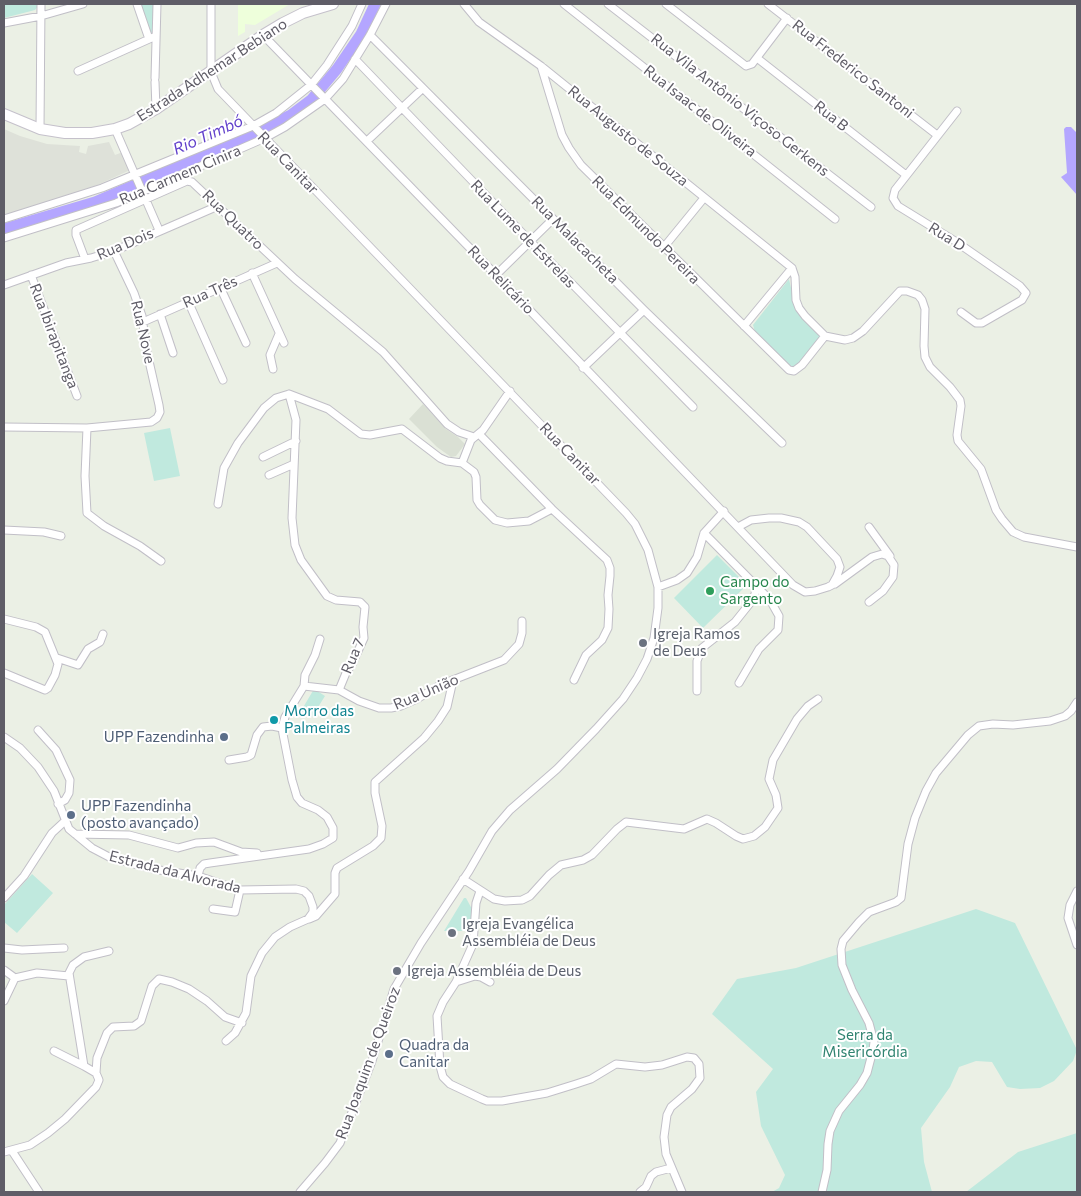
<!DOCTYPE html>
<html>
<head>
<meta charset="utf-8">
<style>
  body { margin:0 }
  #map { position:relative; width:1081px; height:1196px; overflow:hidden; background:#ebf0e5; font-family:Commissioner,sans-serif }
  canvas { display:block }
  .frame { position:absolute; inset:0; border:5px solid #5f5d67; pointer-events:none }
</style>
</head>
<body>
<div id="map">
<canvas width="1081" height="1196"></canvas>
<div class="frame"></div>
</div>
<script>
const context = document.querySelector('canvas').getContext('2d');
context.lineJoin = 'round';
function fill(path, color) { context.fillStyle = color; context.fill(path, 'evenodd'); }
const poly = rows => new Path2D(rows.map(r => 'M' + r).join(''));
function strokePath(path, color, width, dash) { context.strokeStyle = color; context.lineWidth = width; context.lineCap = dash ? 'butt' : 'round'; context.setLineDash(dash || []); context.stroke(path); }
function write(font, color, halo, rows, align = 'center') {
  context.font = font + ' Commissioner,sans-serif'; context.lineWidth = 4; context.setLineDash([]); context.textBaseline = 'middle'; context.strokeStyle = halo; context.fillStyle = color; for (const [text, x, y, turn = 0] of rows) {
    context.save(); context.translate(x, y); context.rotate((+turn || 0) * Math.PI / 180); context.textAlign = isNaN(turn) ? turn : align; if (halo) context.strokeText(text, 0, 0); context.fillText(text, 0, 0); context.restore();
  }
}
fill(poly([
  [238,4,290,4,255,25,245,24,245,32,238,36]
]), '#eeffdb');
fill(poly([
  [4,129,20,136,47,144,80,146,79,152,86,154,88,146,109,142,115,155,123,152,129,168,128,171,82,192,4,215]
]), '#dee1d9');
fill(poly([
  [423,404,446,429,458,437,465,444,456,456,451,457,437,447,409,419]
]), '#dae0d4');
fill(poly([
  [4,4,40,4,35,10,4,18],
  [140,4,154,4,153,32,151,33,149,33],
  [789,279,794,301,821,338,795,368,790,367,755,332,753,325],
  [170,428,180,476,154,481,144,433],
  [717,555,747,585,703,628,674,598],
  [314,689,325,696,312,717,301,711],
  [32,874,53,893,17,933,4,922,4,905],
  [464,898,466,898,472,909,471,931,444,931],
  [976,909,1015,923,1077,1050,1073,1061,1054,1081,1040,1088,1020,1089,1007,1087,992,1062,976,1061,959,1067,950,1087,921,1128,924,1162,932,1192,772,1192,779,1188,785,1175,761,1126,756,1092,773,1069,712,1014,737,979,796,968],
  [1077,1133,1077,1192,966,1192,1018,1152]
]), '#c0e9de');
fill(poly([
  [1066,127,1071,127,1077,133,1077,195,1061,177,1067,173,1064,129]
]), '#b4a6ff');
strokePath(poly([
  [4,229,95,202,253,134,291,115,311,100,337,69,361,34,375,4]
]), '#b4a6ff', 11);
const minor = poly([
  [137,4,149,39],
  [211,4,211,72,218,89,626,513,635,524,648,550,658,587,658,608,654,638,647,659,637,678,623,699,596,729,557,769,510,810,492,831,469,871,421,943,394,989,372,1061,340,1143,325,1163,300,1192],
  [464,4,479,22,541,66,792,268,795,277,796,300,799,308,805,316,825,336,845,340,853,338,863,331,900,291,907,291,918,295,922,300,925,309,924,346,925,357,930,367,950,387,960,400,961,406,957,435,958,441,981,469,996,510,1002,519,1013,532,1024,537,1077,547],
  [564,4,835,219],
  [608,4,871,207],
  [666,4,746,66,752,64,787,18],
  [768,4,937,135],
  [4,23,41,16,83,4],
  [263,35,496,275,793,585,805,592,815,591,828,587,832,585,837,576,840,567,837,559,807,527,799,522,781,518,769,518,751,520,738,527],
  [370,35,644,310,782,443],
  [757,58,906,175],
  [355,59,530,241,693,407],
  [541,66,562,135,569,148,581,165,789,370,794,371,802,365,825,336],
  [78,71,156,36],
  [155,78,157,4],
  [155,82,156,109],
  [957,111,895,190,893,198,898,206,955,241,1020,286,1026,293,1022,300,982,323,976,323,961,312],
  [40,129,41,4],
  [115,129,159,230],
  [367,141,422,89],
  [4,219,102,188,253,126,276,113,311,85,327,65,352,26,362,4],
  [4,238,116,203,265,138,285,127,325,99,343,79,370,35,386,4],
  [664,247,704,198],
  [85,259,76,235,76,230,187,181,192,182,295,279,383,352,447,424,459,432,474,437],
  [252,273,284,343],
  [31,275,77,396],
  [496,275,553,219],
  [4,285,66,263,91,258,114,251,218,206],
  [220,287,246,343],
  [188,301,223,380],
  [160,314,173,353],
  [143,322,277,263],
  [744,326,792,268],
  [583,368,644,310],
  [273,369,270,355,279,334],
  [289,394,296,420,292,518,295,545,301,560,327,596,336,600,360,602,365,607,363,627,364,638,352,664,346,673,339,690],
  [4,427,87,428,151,422,157,418,160,412,159,405,146,348,142,316,134,293,114,251],
  [87,428,85,476,87,513,104,526,140,546,161,561],
  [479,434,552,509,607,560,610,568,610,576,608,595,609,609,608,628,602,640,586,655,574,680],
  [263,457,296,441],
  [462,463,471,440,483,430,510,391],
  [269,475,294,464],
  [218,504,224,468,238,443,264,408,276,398,289,394,328,409,361,434,370,435,402,429,440,458,447,461,462,463,474,472,476,477,477,500,480,505,495,520,507,523,529,521,552,509],
  [869,527,890,556],
  [4,530,44,532,61,536],
  [704,533,770,600,779,616,778,630,759,649,739,683],
  [835,584,872,557,882,554,888,556,894,565,893,577,883,591,869,602],
  [658,587,677,580,687,573,697,557,704,533,724,511],
  [4,619,36,627,45,632,58,664,55,675,48,688,45,690,4,673],
  [57,658,78,665,88,649,100,642,103,634],
  [304,686,339,690,359,701,379,708,391,708,401,706,417,699,440,685,504,660,519,644,522,633,522,621],
  [304,686,305,675,315,655,320,639],
  [697,691,697,661,702,648,735,622,751,602,755,594,756,587],
  [38,730,56,750,70,780,69,793,65,800,58,804],
  [4,737,20,748,38,767,54,791,69,829,92,848,111,858,153,869,198,876,240,890,296,889,304,891,309,896,313,907,313,912,308,919,290,927,275,937,262,953,251,976,246,1013,235,1033,226,1041],
  [229,760,247,757,251,755,257,735,263,727,272,726,282,728],
  [75,834,129,835,178,848,196,843,214,842,241,852,257,853],
  [198,876,200,868,204,864,210,863,309,849,323,844,333,838,333,828,327,817,318,810,302,803,297,797,292,780,283,734,282,728,285,717,304,686],
  [463,879,494,899,505,901,522,900,530,896,549,875,561,865,583,860,592,855,617,829,626,822,684,829,707,819,716,823,736,836,743,839,754,836,765,827,778,808,776,795,769,779,773,760,797,719,808,706,818,699],
  [480,891,476,903,473,944,456,982,443,1002,437,1016,440,1066,443,1077,450,1084,482,1099,487,1101,502,1101,547,1093,576,1084,591,1079,616,1064,645,1067,662,1065,687,1057,694,1058,699,1064,700,1078,692,1089,671,1107,667,1115,664,1137,666,1154,682,1192],
  [1077,891,1070,905,1068,918,1077,945],
  [4,898,24,876,52,833,65,821],
  [213,909,235,912,240,890],
  [309,919,316,916,335,894,335,873,337,868,373,846,381,838,382,826,375,793,375,782,424,738,438,721,447,707,452,685,455,679],
  [4,948,22,950,64,948],
  [4,970,15,978],
  [15,978,37,973,69,976],
  [456,982,475,976,481,977,490,982],
  [4,1001,15,978],
  [54,1051,84,1066],
  [96,1073,84,1066,69,973,73,965,84,957,109,951],
  [12,1151,39,1192],
  [4,1152,30,1145,48,1133,65,1119,96,1087,99,1080,96,1073,97,1058,107,1033,113,1027,134,1026,141,1021,152,986,159,979,172,982,189,989,207,1001,225,1017,242,1023],
  [640,1192,646,1187,651,1176,656,1172,671,1168],
  [822,1192,827,1170,828,1144,830,1131,839,1111,860,1085,867,1073,873,1050,874,1042,869,1023,852,990,842,965,841,949,843,941,859,922,869,912,896,902,901,898,908,844,915,818,926,791,936,773,968,735,979,726,993,724,1013,725,1050,721,1065,716,1071,711,1077,702]
]);
const secondary = poly([
  [4,114,40,129,65,133,92,133,115,129,129,124,156,109,263,35,283,23,303,13,333,4]
]);
strokePath(minor, '#c1bfc7', 9);
strokePath(secondary, '#c5c1cb', 12);
strokePath(minor, '#fff', 7);
strokePath(secondary, '#fff', 10);
for (const [x, y, r, color] of [
  [710,591,5,"#2e9e5b"],
  [643,643,5,"#6b7280"],
  [274,720,5,"#0f9aa8"],
  [224,737,5,"#5c6f8a"],
  [71,815,5,"#5c6f8a"],
  [452,933,5,"#6b7280"],
  [397,971,5,"#6b7280"],
  [389,1054,5,"#5c6f8a"]
]) { const dot = new Path2D(); dot.arc(x, y, r, 0, 2 * Math.PI); context.fillStyle = color; context.fill(dot); strokePath(dot, '#fff', 2); }
write('15px', '#5f5d67', '#fff', [
  ["Rua Frederico Santoni",853,69,38],
  ["Estrada Adhemar Bebiano",212,70,-33],
  ["Rua Vila Antônio Viçoso Gerkens",740,105,38],
  ["Rua Isaac de Oliveira",700,111,38],
  ["Rua B",831,116,38],
  ["Rua Augusto de Souza",628,136,39],
  ["Rua Canitar",288,163,46],
  ["Rua Carmem Cinira",180,175,-23],
  ["Rua Quatro",233,220,44],
  ["Rua Edmundo Pereira",646,230,45],
  ["Rua Lume de Estrelas",523,234,46],
  ["Rua D",947,237,32],
  ["Rua Malacacheta",575,240,45],
  ["Rua Dois",125,244,-23],
  ["Rua Relicário",501,280,46],
  ["Rua Três",210,292,-24],
  ["Rua Nove",143,332,77],
  ["Rua Ibirapitanga",54,336,69],
  ["Rua Canitar",570,454,46],
  ["Rua 7",353,656,-67],
  ["Rua União",426,692,-23],
  ["Estrada da Alvorada",175,872,14],
  ["Rua Joaquim de Queiroz",368,1063,-70]
]);
write('15px', '#27864d', '#fff', [
  ["Campo do",720,582],
  ["Sargento",720,599]
], 'left');
write('15px', '#5b616d', '#fff', [
  ["Igreja Ramos",653,634],
  ["de Deus",653,651],
  ["Igreja Evangélica",462,924],
  ["Assembléia de Deus",462,941],
  ["Igreja Assembléia de Deus",407,971]
], 'left');
write('15px', '#0d838f', '#fff', [
  ["Morro das",284,711],
  ["Palmeiras",284,728]
], 'left');
write('15px', '#4e5e75', '#fff', [
  ["UPP Fazendinha",214,737,"right"],
  ["UPP Fazendinha",81,806],
  ["(posto avançado)",81,823],
  ["Quadra da",399,1045],
  ["Canitar",399,1062]
], 'left');
write('15px', '#2f8370', '#fff', [
  ["Serra da",865,1035],
  ["Misericórdia",865,1052]
]);
write('italic 16px', '#6140cb', '#fff', [
  ["Rio Timbó",208,135,-24]
]);
</script>
</body>
</html>
